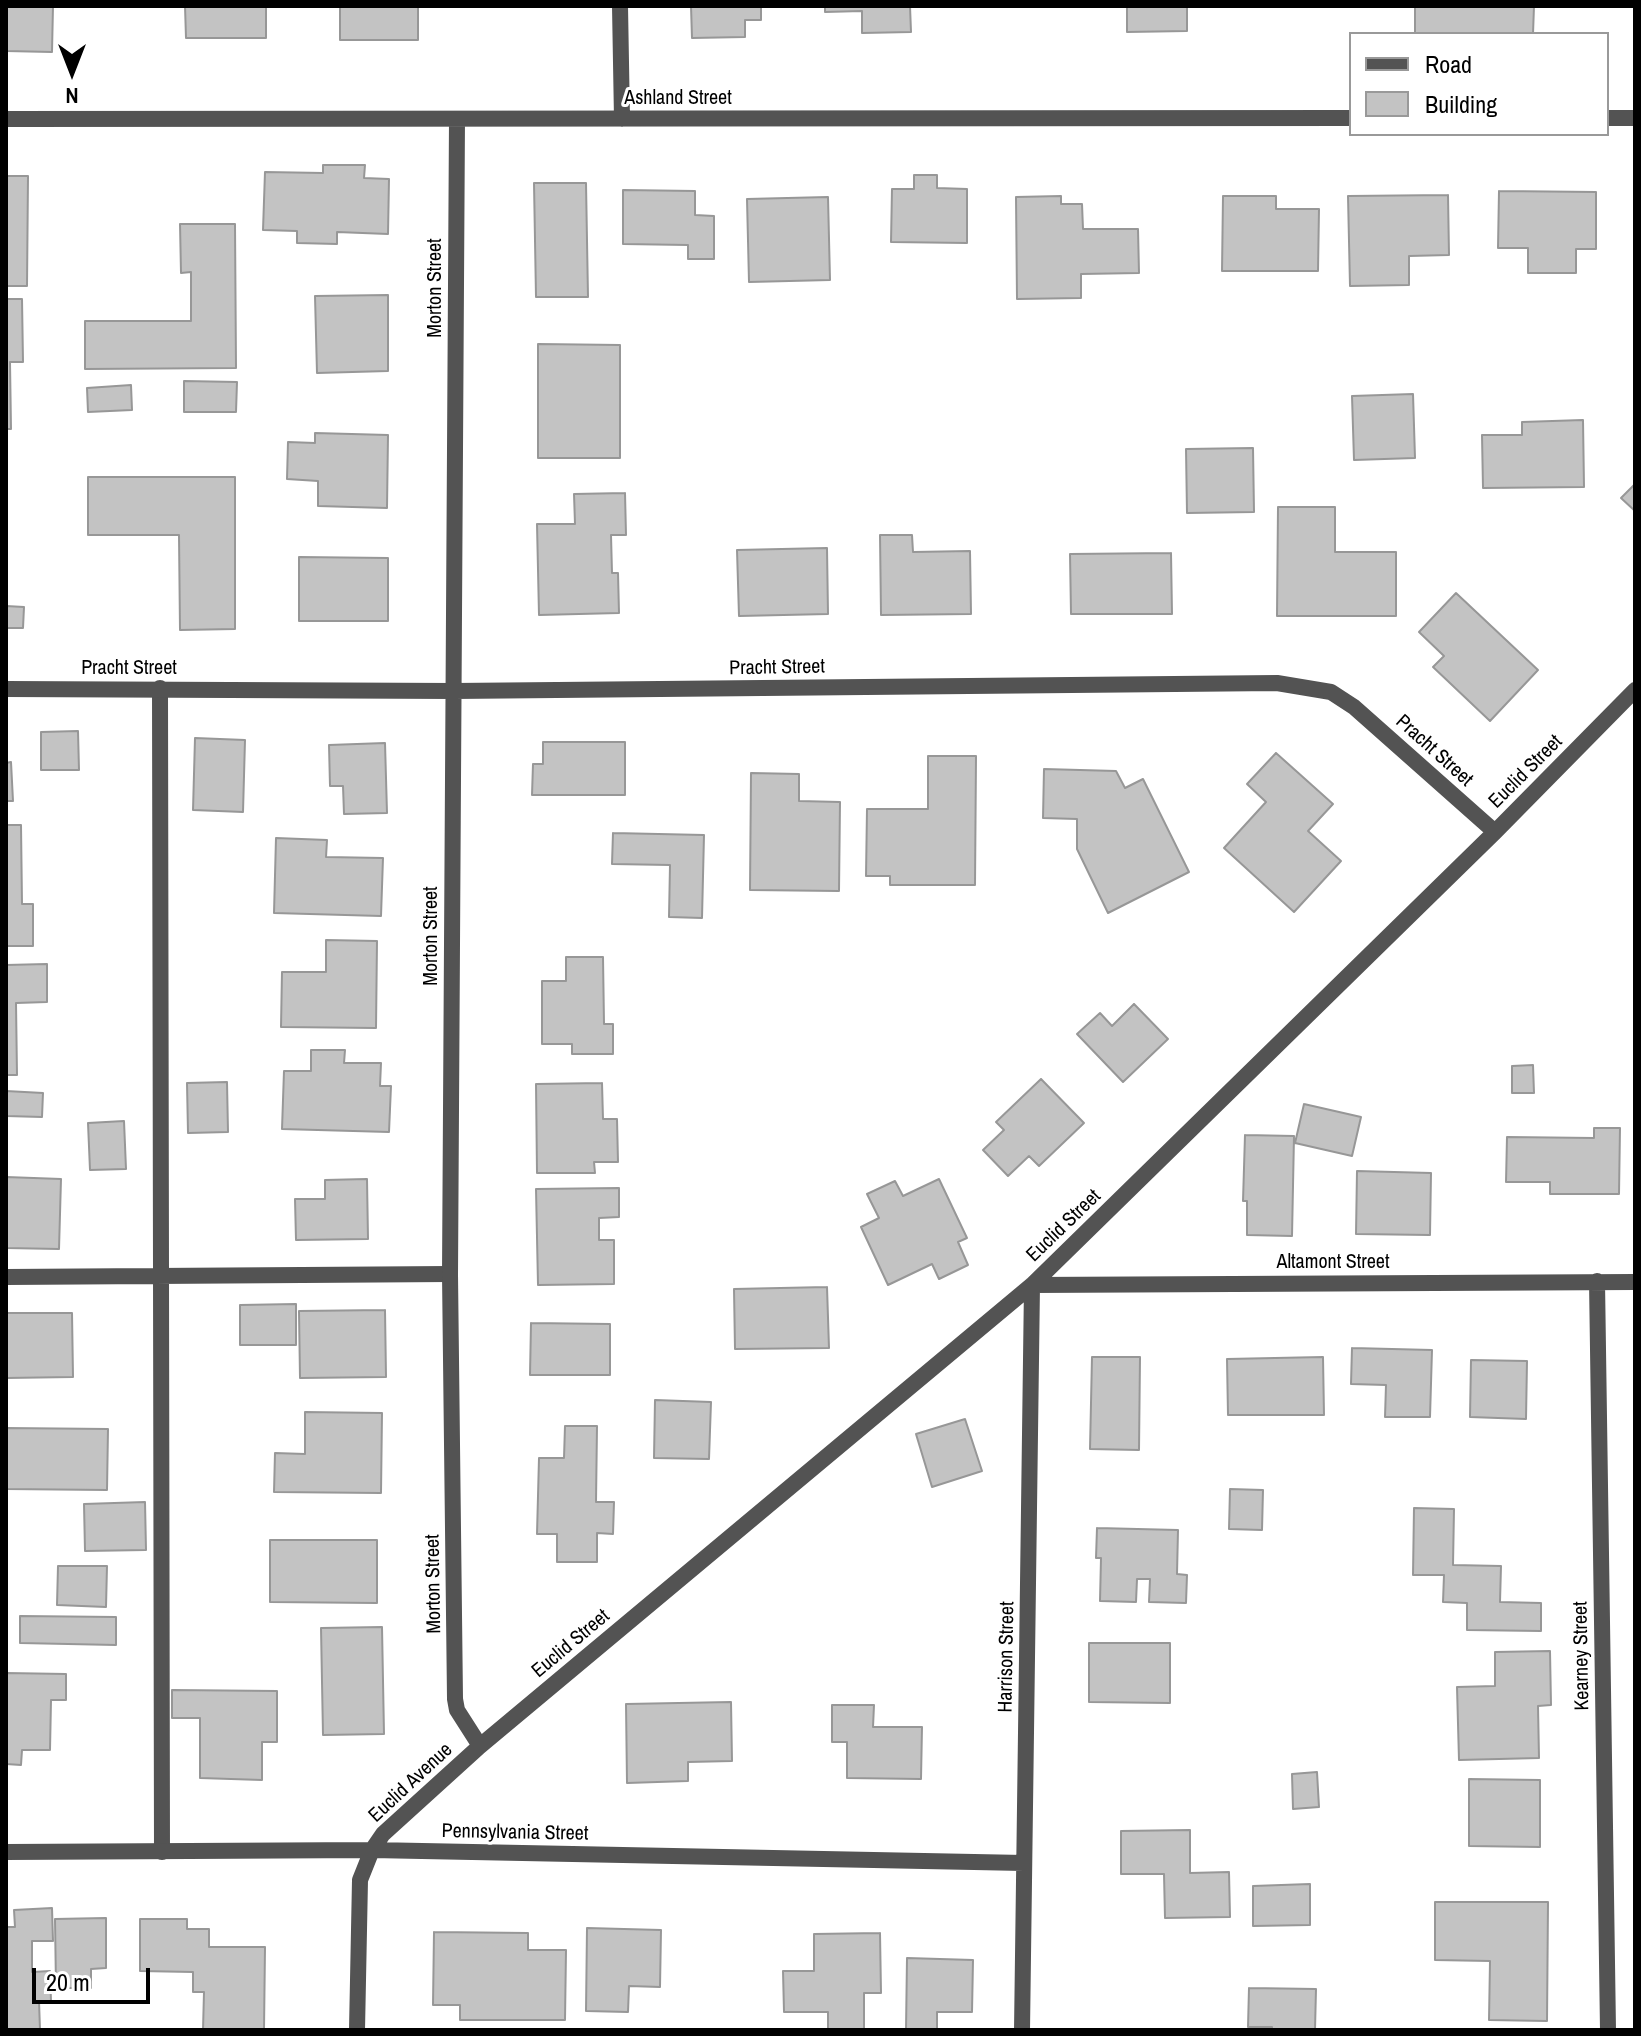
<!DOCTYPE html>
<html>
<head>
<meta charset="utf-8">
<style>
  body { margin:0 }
  #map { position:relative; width:1641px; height:2036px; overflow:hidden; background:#fff; font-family:"Archivo Narrow",sans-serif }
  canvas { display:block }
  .frame { position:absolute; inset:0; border:8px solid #000; pointer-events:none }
  .legend { position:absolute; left:1349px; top:32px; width:260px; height:104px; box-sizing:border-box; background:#fff; border:2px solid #999; margin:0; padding:10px 14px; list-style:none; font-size:24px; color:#000 }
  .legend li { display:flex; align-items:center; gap:16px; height:40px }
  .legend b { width:40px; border:2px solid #999 }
  .north { position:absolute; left:32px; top:32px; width:80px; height:80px; -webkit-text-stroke:6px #fff; paint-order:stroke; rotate:180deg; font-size:22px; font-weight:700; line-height:32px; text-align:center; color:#000 }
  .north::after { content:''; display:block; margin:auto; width:28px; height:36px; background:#000; clip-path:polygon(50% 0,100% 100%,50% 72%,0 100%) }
  .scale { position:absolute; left:32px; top:1968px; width:118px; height:36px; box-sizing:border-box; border:4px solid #000; border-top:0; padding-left:10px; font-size:24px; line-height:28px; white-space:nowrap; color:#000; -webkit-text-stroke:6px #fff; paint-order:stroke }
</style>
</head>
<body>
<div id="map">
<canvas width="1641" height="2036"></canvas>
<div class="frame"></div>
<ul class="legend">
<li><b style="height:10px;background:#535353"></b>Road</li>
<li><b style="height:22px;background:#c3c3c3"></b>Building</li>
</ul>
<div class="north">N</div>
<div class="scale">20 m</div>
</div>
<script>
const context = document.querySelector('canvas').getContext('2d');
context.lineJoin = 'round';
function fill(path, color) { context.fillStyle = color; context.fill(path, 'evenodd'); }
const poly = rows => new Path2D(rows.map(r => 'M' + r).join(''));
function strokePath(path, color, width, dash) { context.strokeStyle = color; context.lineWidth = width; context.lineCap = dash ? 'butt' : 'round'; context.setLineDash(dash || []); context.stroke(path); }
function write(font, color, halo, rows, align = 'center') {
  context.font = font + ' "Archivo Narrow",sans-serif'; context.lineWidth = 6; context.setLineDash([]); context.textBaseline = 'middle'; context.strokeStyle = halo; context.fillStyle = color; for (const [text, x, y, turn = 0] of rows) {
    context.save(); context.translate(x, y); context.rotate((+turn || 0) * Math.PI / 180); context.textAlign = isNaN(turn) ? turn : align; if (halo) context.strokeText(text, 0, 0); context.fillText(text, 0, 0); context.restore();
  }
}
const building = poly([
  [6,6,53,6,52,52,6,51,6,6],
  [185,6,266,6,266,38,186,38,185,6],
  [340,6,418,6,418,40,340,40,340,6],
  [691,6,761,6,761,20,745,20,745,37,692,38,691,6],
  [825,6,910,6,911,32,862,33,862,11,825,12,825,6],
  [1127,6,1187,6,1187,31,1127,32,1127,6],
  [1415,6,1534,6,1533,34,1415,34,1415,6],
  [323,165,365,165,364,178,389,179,388,234,337,232,337,244,297,243,297,231,263,230,265,172,323,173,323,165],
  [914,175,937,175,937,188,967,189,967,243,891,242,892,189,914,189,914,175],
  [6,176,28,176,27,286,6,286,6,176],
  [534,183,586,183,588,297,536,297,534,183],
  [623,190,695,191,695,215,714,216,714,259,688,259,688,245,623,244,623,190],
  [1499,191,1596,192,1596,249,1576,249,1576,273,1528,273,1528,248,1498,248,1499,191],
  [1448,195,1449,255,1409,256,1409,285,1350,286,1348,196,1448,195],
  [1061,196,1061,204,1082,204,1083,229,1138,229,1139,273,1081,274,1081,298,1017,299,1016,197,1061,196],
  [1223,196,1276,196,1276,209,1319,209,1318,271,1222,271,1223,196],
  [828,197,830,280,749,282,747,199,828,197],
  [180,224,235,224,236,368,85,369,85,321,191,321,191,272,181,273,180,224],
  [388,295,388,371,317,373,315,296,388,295],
  [6,299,22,299,23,362,10,362,11,429,6,429,6,299],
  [538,344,620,345,620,458,538,458,538,344],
  [184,381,237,382,236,412,184,412,184,381],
  [131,385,132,410,88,412,87,388,131,385],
  [1413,394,1415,458,1354,460,1352,396,1413,394],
  [1583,420,1584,487,1483,488,1482,435,1522,435,1522,422,1583,420],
  [315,433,388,435,387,508,318,506,318,481,287,479,288,442,315,443,315,433],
  [1253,448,1254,512,1187,513,1186,449,1253,448],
  [88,477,235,477,235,629,180,630,179,535,88,535,88,477],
  [1635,484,1635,511,1621,498,1635,484],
  [625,493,626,535,611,535,612,573,618,573,619,613,539,615,537,524,575,524,574,494,625,493],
  [1278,507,1335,507,1335,552,1396,552,1396,616,1277,616,1278,507],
  [880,535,912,535,913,552,970,551,971,614,881,615,880,535],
  [827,548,828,614,739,616,737,550,827,548],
  [1171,553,1172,614,1071,614,1070,554,1171,553],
  [299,557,388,558,388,621,299,621,299,557],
  [1456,593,1538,670,1490,721,1433,667,1444,656,1419,632,1456,593],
  [6,606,24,607,23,628,6,628,6,606],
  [78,731,79,770,41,770,41,732,78,731],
  [195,738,245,740,243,812,193,810,195,738],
  [543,742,625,742,625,795,532,795,533,764,543,764,543,742],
  [385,743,387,813,344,814,343,786,330,786,329,745,385,743],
  [1276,753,1333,804,1308,831,1341,861,1294,912,1224,848,1266,802,1247,784,1276,753],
  [928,756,976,756,975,885,890,885,890,876,866,876,867,809,928,809,928,756],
  [11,762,13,801,6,801,6,763,11,762],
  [1044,769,1116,771,1125,788,1143,779,1189,872,1108,913,1077,849,1077,819,1043,818,1044,769],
  [751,773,799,774,799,801,840,802,839,891,750,890,751,773],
  [6,825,21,825,22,904,33,904,33,946,6,946,6,825],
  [613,833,704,835,702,918,669,917,670,865,612,864,613,833],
  [276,838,327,840,326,857,383,858,381,916,274,913,276,838],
  [326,940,377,941,376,1028,281,1027,282,972,326,972,326,940],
  [566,957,603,957,604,1024,613,1024,613,1054,572,1054,572,1044,542,1044,542,981,566,981,566,957],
  [47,964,47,1002,16,1003,17,1075,6,1075,6,965,47,964],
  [1134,1004,1168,1039,1123,1082,1077,1034,1100,1013,1112,1026,1134,1004],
  [311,1050,345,1050,344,1063,381,1063,380,1086,391,1086,389,1132,282,1129,284,1071,311,1071,311,1050],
  [1533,1065,1534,1093,1512,1093,1512,1066,1533,1065],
  [1041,1079,1084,1123,1039,1166,1029,1156,1008,1176,983,1150,1004,1130,996,1122,1041,1079],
  [227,1082,228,1132,188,1133,187,1083,227,1082],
  [602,1083,603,1119,617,1119,618,1162,594,1162,595,1173,537,1173,536,1084,602,1083],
  [6,1091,43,1093,42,1117,6,1116,6,1091],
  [1304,1104,1361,1117,1352,1156,1295,1143,1304,1104],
  [124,1121,126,1169,90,1170,88,1123,124,1121],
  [1594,1128,1620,1128,1619,1194,1550,1194,1550,1182,1506,1182,1507,1137,1594,1138,1594,1128],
  [1245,1135,1294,1136,1292,1236,1247,1235,1247,1201,1243,1201,1245,1135],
  [1357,1171,1431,1173,1430,1235,1356,1234,1357,1171],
  [6,1177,61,1179,59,1249,6,1248,6,1177],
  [367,1179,368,1239,296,1240,295,1199,325,1199,325,1180,367,1179],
  [939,1179,967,1238,958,1242,968,1265,939,1279,932,1264,888,1285,861,1227,879,1218,867,1194,895,1181,903,1196,939,1179],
  [619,1188,619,1217,599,1218,599,1240,614,1240,614,1284,538,1285,536,1189,619,1188],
  [827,1287,829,1348,735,1349,734,1289,827,1287],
  [296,1304,296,1345,240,1345,240,1305,296,1304],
  [385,1310,386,1377,300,1378,299,1311,385,1310],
  [6,1313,72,1313,73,1377,6,1378,6,1313],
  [531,1323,610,1324,610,1375,530,1375,531,1323],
  [1352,1348,1432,1350,1430,1417,1385,1417,1386,1385,1351,1384,1352,1348],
  [1092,1357,1140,1357,1139,1450,1090,1449,1092,1357],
  [1323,1357,1324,1415,1228,1415,1227,1359,1323,1357],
  [1471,1360,1527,1361,1526,1419,1470,1417,1471,1360],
  [655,1400,711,1402,709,1459,654,1458,655,1400],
  [305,1412,382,1413,381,1493,274,1492,275,1453,305,1454,305,1412],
  [965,1419,982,1471,932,1487,916,1434,965,1419],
  [565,1426,597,1426,596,1502,614,1502,613,1534,597,1533,597,1562,557,1562,557,1534,537,1534,539,1458,564,1458,565,1426],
  [6,1428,108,1429,107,1490,6,1489,6,1428],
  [1230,1489,1263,1490,1262,1530,1229,1529,1230,1489],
  [145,1502,146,1550,85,1551,84,1504,145,1502],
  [1414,1508,1454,1509,1453,1565,1501,1566,1500,1602,1541,1603,1541,1631,1467,1630,1467,1603,1443,1602,1444,1575,1413,1575,1414,1508],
  [1097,1528,1178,1530,1177,1574,1187,1575,1186,1603,1149,1602,1150,1579,1137,1579,1136,1602,1100,1601,1101,1558,1096,1558,1097,1528],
  [270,1540,377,1540,377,1603,270,1602,270,1540],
  [58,1566,107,1566,106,1607,57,1605,58,1566],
  [20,1616,116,1617,116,1645,20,1643,20,1616],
  [382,1627,384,1734,323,1735,321,1628,382,1627],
  [1089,1643,1170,1643,1170,1703,1089,1702,1089,1643],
  [1550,1651,1551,1705,1538,1706,1539,1758,1459,1760,1457,1687,1495,1686,1495,1652,1550,1651],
  [6,1673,66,1674,66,1700,51,1700,50,1750,22,1750,21,1765,6,1764,6,1673],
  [172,1690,277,1691,277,1742,262,1742,262,1780,200,1778,200,1718,172,1718,172,1690],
  [731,1702,732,1761,688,1762,688,1781,627,1783,626,1704,731,1702],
  [832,1705,874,1705,873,1727,922,1727,921,1779,847,1778,847,1742,832,1742,832,1705],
  [1317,1772,1319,1807,1293,1809,1292,1774,1317,1772],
  [1469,1779,1540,1780,1540,1847,1469,1846,1469,1779],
  [1190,1830,1190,1873,1229,1872,1230,1917,1165,1918,1164,1874,1121,1874,1121,1831,1190,1830],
  [1310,1884,1310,1925,1253,1926,1253,1886,1310,1884],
  [1435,1902,1548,1902,1547,2021,1489,2020,1490,1961,1435,1960,1435,1902],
  [52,1908,53,1941,32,1941,32,1972,50,1971,51,2001,39,2001,40,2030,6,2030,6,1927,15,1927,14,1910,52,1908],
  [106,1918,106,1968,91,1969,91,1988,56,1988,55,1919,106,1918],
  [140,1919,187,1919,187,1929,209,1929,209,1947,265,1947,264,2030,203,2030,204,1992,193,1992,193,1972,140,1971,140,1919],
  [587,1928,661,1930,660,1987,629,1986,628,2012,586,2011,587,1928],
  [434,1932,528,1933,528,1950,566,1950,565,2020,460,2020,460,2005,433,2005,434,1932],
  [880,1933,881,1993,864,1993,864,2030,828,2030,828,2012,784,2012,783,1971,814,1971,814,1934,880,1933],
  [907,1958,973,1960,972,2012,937,2012,937,2030,906,2030,907,1958],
  [1249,1988,1316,1989,1315,2030,1272,2030,1272,2027,1248,2027,1249,1988]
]);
fill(building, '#c3c3c3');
strokePath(building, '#979797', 2);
strokePath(poly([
  [160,688,162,1852],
  [6,1277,450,1274]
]), '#535353', 16);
strokePath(poly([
  [620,6,622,119],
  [1607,118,1635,118],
  [6,119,1351,118],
  [457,119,450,1274,455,1699,457,1710,480,1746],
  [6,689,454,691,1277,683,1331,692,1354,707,1495,832],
  [1597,1281,1608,2030],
  [6,1852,372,1850,1024,1863],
  [357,2030,360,1880,372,1850,383,1834,480,1746,1032,1285,1495,832,1635,690],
  [1022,2030,1032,1285,1635,1282]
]), '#535353', 16);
write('20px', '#000', '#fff', [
  ["Ashland Street",678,99],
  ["Morton Street",436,288,-90],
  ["Pracht Street",777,668,-1],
  ["Pracht Street",129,669],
  ["Pracht Street",1434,751,42],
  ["Euclid Street",1526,772,-45],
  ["Morton Street",432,936,-90],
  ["Euclid Street",1064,1226,-44],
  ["Altamont Street",1333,1263],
  ["Morton Street",434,1584,-91],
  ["Euclid Street",571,1644,-40],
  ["Kearney Street",1582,1656,-91],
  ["Harrison Street",1007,1657,-89],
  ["Euclid Avenue",411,1783,-43],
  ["Pennsylvania Street",515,1833,1]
]);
</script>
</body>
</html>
